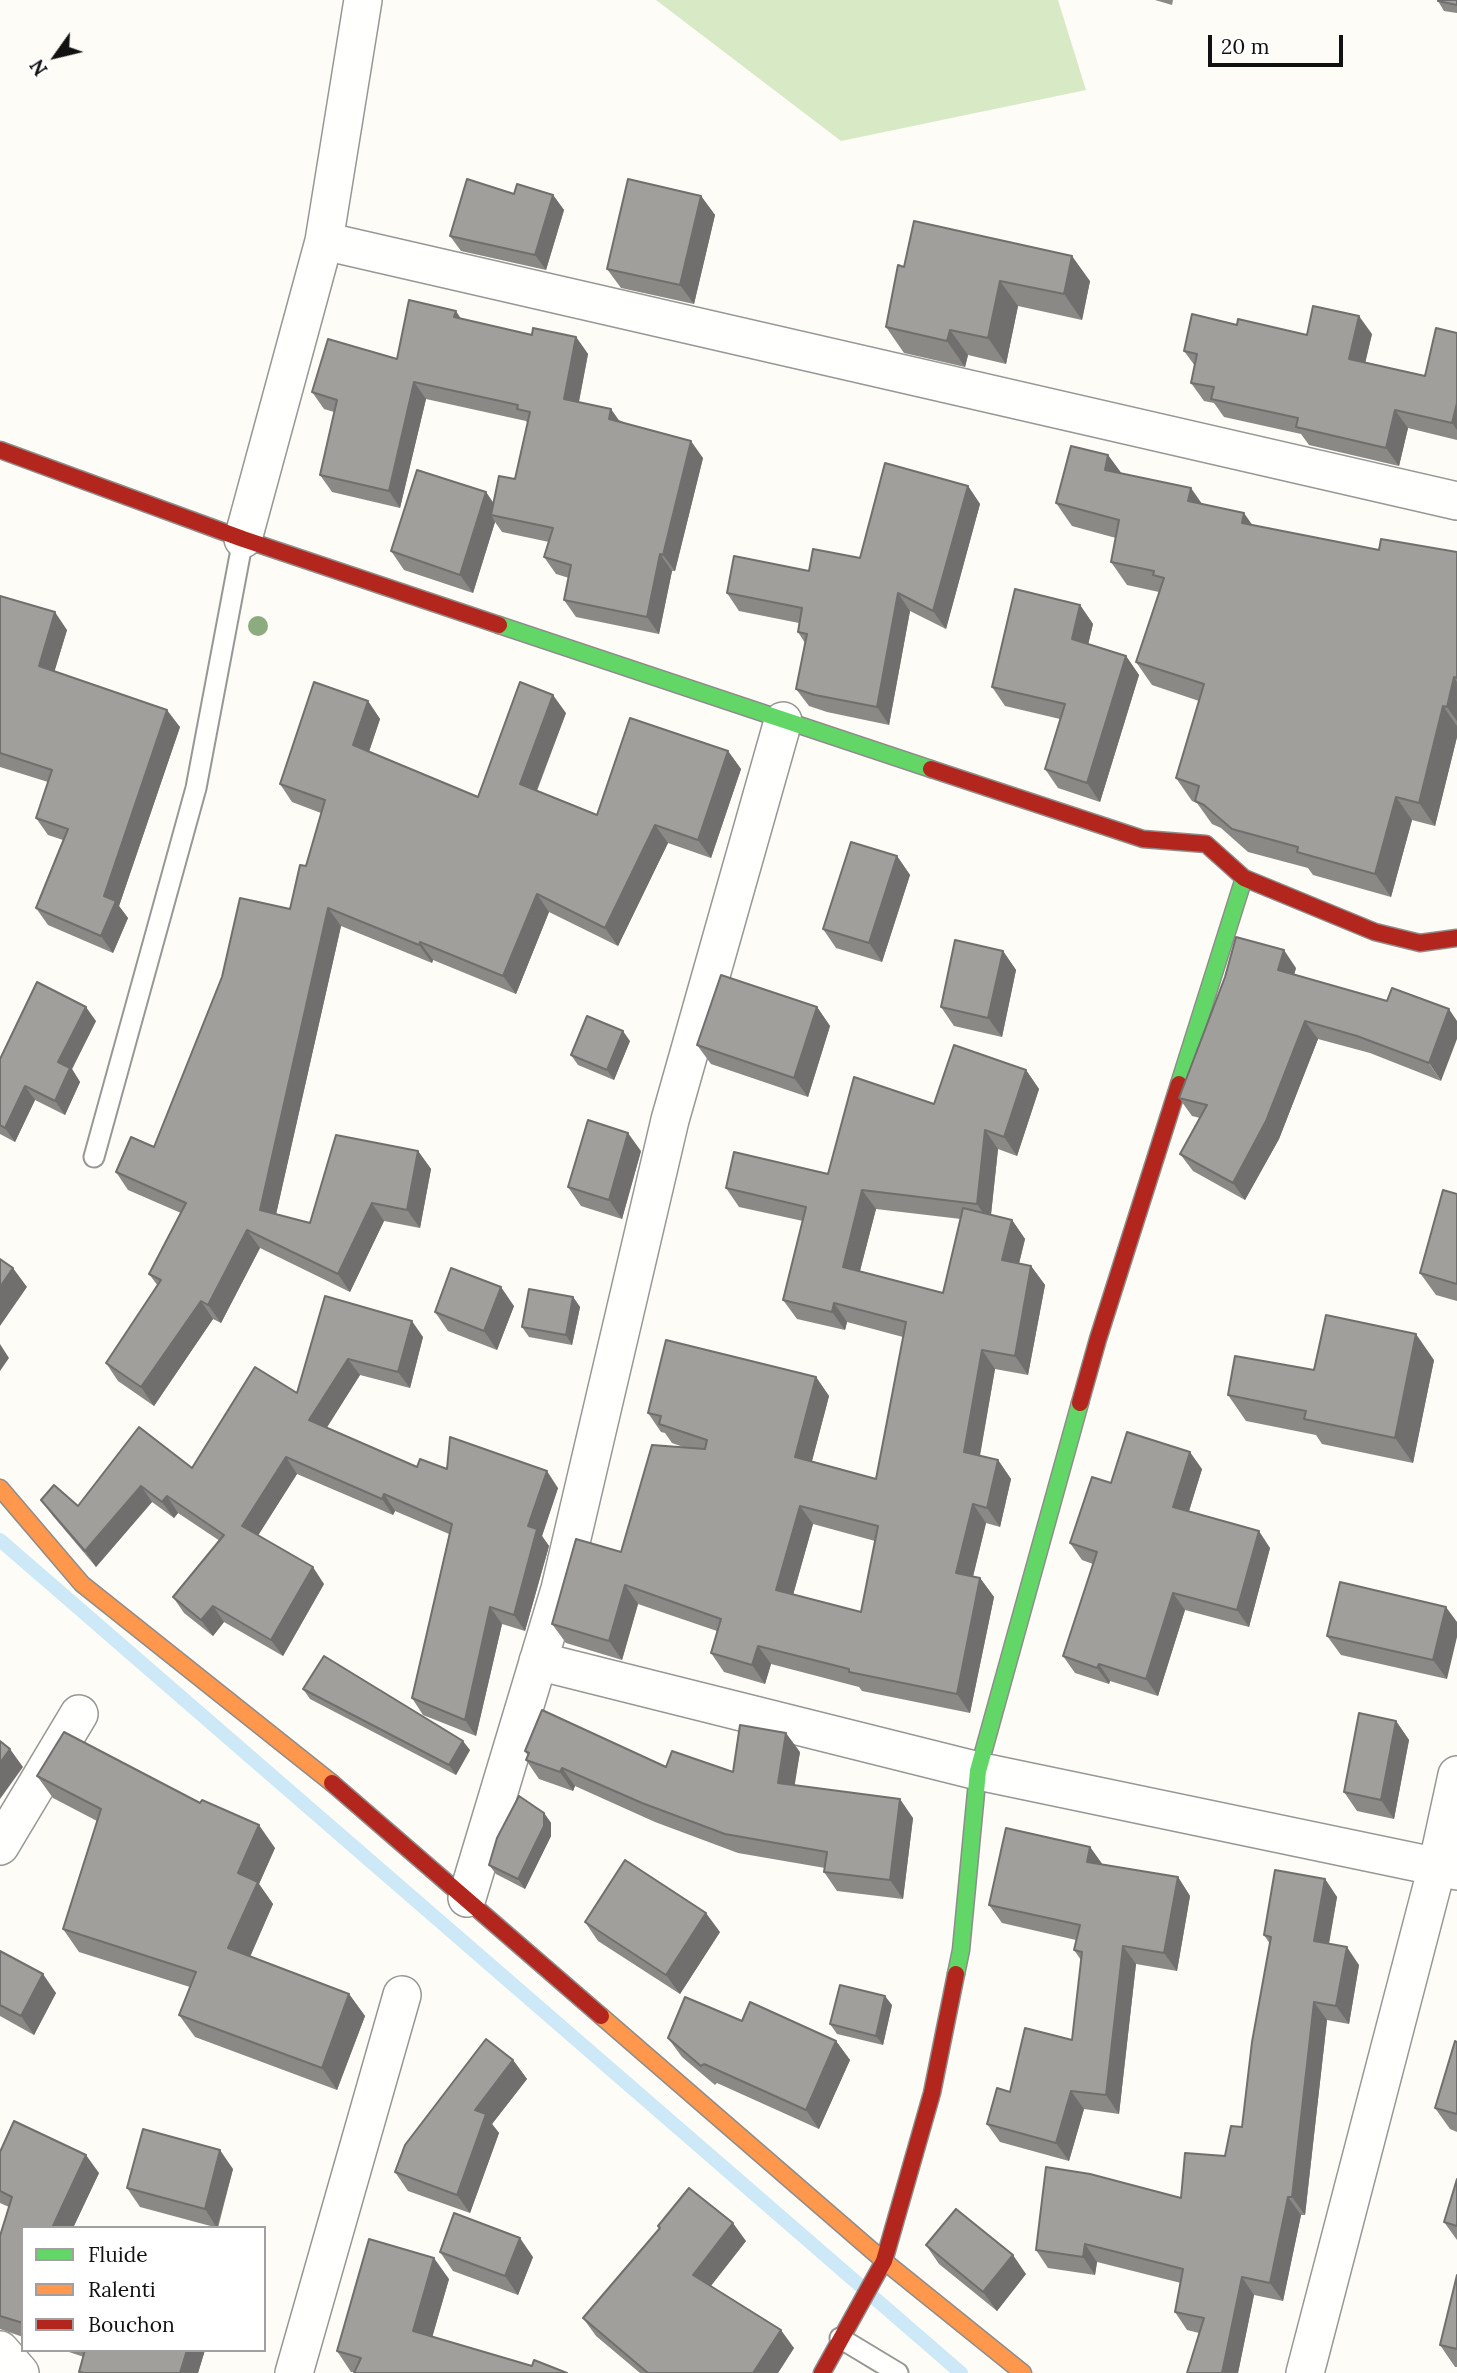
<!DOCTYPE html>
<html>
<head>
<meta charset="utf-8">
<style>
  body { margin:0 }
  #map { position:relative; width:1457px; height:2373px; overflow:hidden; background:#fdfcf7; font-family:Lora,serif }
  canvas { display:block }
  .legend { position:absolute; left:21px; top:2226px; width:245px; height:126px; box-sizing:border-box; background:#fff; border:2px solid #a0a0a0; margin:0; padding:9px 12px; list-style:none; font-size:21px; color:#111 }
  .legend li { display:flex; align-items:center; gap:14px; height:35px }
  .legend b { width:35px; border:2px solid #a0a0a0 }
  .north { position:absolute; left:21px; top:21px; width:70px; height:70px; -webkit-text-stroke:5px #fff; paint-order:stroke; rotate:236deg; font-size:19px; font-weight:700; line-height:28px; text-align:center; color:#111 }
  .north::after { content:''; display:block; margin:auto; width:24px; height:32px; background:#111; clip-path:polygon(50% 0,100% 100%,50% 72%,0 100%) }
  .scale { position:absolute; left:1208px; top:35px; width:135px; height:32px; box-sizing:border-box; border:4px solid #111; border-top:0; padding-left:9px; font-size:21px; line-height:24px; white-space:nowrap; color:#111; -webkit-text-stroke:5px #fff; paint-order:stroke }
</style>
</head>
<body>
<div id="map">
<canvas width="1457" height="2373"></canvas>
<ul class="legend">
<li><b style="height:9px;background:#63d668"></b>Fluide</li>
<li><b style="height:9px;background:#ff974d"></b>Ralenti</li>
<li><b style="height:9px;background:#b3261e"></b>Bouchon</li>
</ul>
<div class="north">N</div>
<div class="scale">20 m</div>
</div>
<script>
const context = document.querySelector('canvas').getContext('2d');
context.lineJoin = 'round';
function fill(path, color) { context.fillStyle = color; context.fill(path, 'evenodd'); }
const poly = rows => new Path2D(rows.map(r => 'M' + r).join(''));
function strokePath(path, color, width, dash) { context.strokeStyle = color; context.lineWidth = width; context.lineCap = dash ? 'butt' : 'round'; context.setLineDash(dash || []); context.stroke(path); }
fill(poly([
  [656,0,1058,0,1086,90,841,141]
]), '#d8eac5');
strokePath(poly([
  [0,1540,961,2373]
]), '#cde8f7', 14);
const lane = poly([
  [94,1157,196,788,243,539],
  [840,2338,898,2373]
]);
const street = poly([
  [324,241,1457,501],
  [243,539,324,241,363,0],
  [538,1661,978,1771,1457,1871],
  [0,1846,79,1714],
  [467,1898,560,1589,670,1120,783,721],
  [0,2350,20,2373],
  [294,2373,402,1995],
  [1305,2373,1437,1867,1457,1775]
]);
const fast = poly([
  [499,625,931,769],
  [1179,1084,1244,878],
  [956,1974,961,1950,978,1771,1080,1403]
]);
const slow = poly([
  [0,1488,82,1584,332,1783],
  [601,2016,884,2261,1023,2373]
]);
const jam = poly([
  [0,450,243,539,499,625],
  [931,769,1143,839,1206,844,1244,878,1375,932,1420,943,1457,938],
  [1080,1403,1098,1339,1179,1084],
  [332,1783,601,2016],
  [822,2373,884,2261,932,2093,956,1974]
]);
strokePath(lane, '#979795', 23);
strokePath(street, '#979795', 40);
strokePath(fast, '#8e8d8b', 19);
strokePath(slow, '#8e8d8b', 19);
strokePath(jam, '#8e8d8b', 19);
strokePath(lane, '#fffffe', 19);
strokePath(street, '#fffffe', 37);
strokePath(fast, '#63d668', 16);
strokePath(slow, '#ff974d', 16);
strokePath(jam, '#b3261e', 16);
context.fillStyle = '#8cac80';
for (const [x, y] of [
  [258,626]
]) { context.beginPath(); context.arc(x, y, 10, 0, 2 * Math.PI); context.fill(); }
fill(poly([
  [1155,0,1173,0,1172,5],
  [1457,0,1457,13,1444,11,1438,1],
  [514,194,553,195,564,210,546,270,461,251,450,236],
  [701,196,715,215,694,304,621,288,607,269],
  [904,267,1090,281,1082,320,1018,306,1006,364,968,355,965,367,904,353,886,327],
  [461,319,532,335,576,337,588,354,579,402,703,458,675,571,672,571,659,634,576,617,564,600,569,578,556,574,544,557,549,542,502,532,495,522,473,593,404,570,391,551,486,492,493,503,515,479,528,424,526,421,426,399,400,508,332,492,320,475,334,412,324,409,312,392,397,359],
  [1237,325,1307,335,1372,334,1365,362,1425,376,1457,333,1457,440,1408,428,1399,466,1309,445,1301,434,1224,417,1214,403,1204,401,1191,383,1195,366,1184,351],
  [1108,455,1121,473,1202,504,1253,525,1379,550,1457,552,1457,737,1435,826,1412,820,1391,897,1313,875,1308,868,1248,852,1221,828,1212,824,1197,803,1192,801,1176,778,1199,701,1152,685,1136,662,1159,592,1127,585,1111,562,1116,538,1072,526,1056,503],
  [968,486,980,504,946,629,910,611,889,725,827,712,809,706,796,689,805,643,798,632,799,623,739,611,727,593,860,558],
  [0,596,67,630,54,672,180,727,119,906,128,918,113,953,48,925,36,908,63,840,48,835,36,818,48,782,0,767],
  [1080,605,1093,624,1088,644,1126,656,1139,675,1100,802,1058,788,1045,769,1060,719,1005,706,992,687],
  [368,701,380,719,369,752,478,797,566,713,537,791,597,815,728,751,741,769,711,858,668,843,618,946,549,912,516,994,433,960,432,963,341,926,276,1214,310,1223,418,1151,431,1169,420,1228,384,1221,350,1292,260,1248,221,1323,213,1319,154,1406,118,1381,106,1363,158,1286,149,1274,181,1213,128,1190,116,1172,154,1147,290,909,306,866,321,813,292,802,280,784],
  [897,856,910,875,882,962,836,948,823,929],
  [1003,951,1016,970,1002,1037,954,1026,941,1007],
  [1296,968,1294,974,1387,1001,1441,1081,1370,1053,1318,1039,1279,1139,1245,1200,1193,1171,1180,1154,1200,1118,1192,1116,1179,1098],
  [817,1007,830,1026,808,1097,711,1064,697,1045],
  [96,1021,72,1069,80,1082,65,1115,35,1100,15,1142,0,1134,0,1059],
  [630,1041,614,1080,578,1065,571,1055],
  [1026,1070,1039,1089,1017,1156,998,1149,991,1215,1012,1220,1025,1239,1019,1264,1031,1266,1045,1285,1028,1375,995,1369,980,1456,998,1460,1011,1479,1000,1527,986,1523,973,1577,980,1578,994,1597,970,1713,862,1691,859,1687,771,1664,765,1684,724,1672,711,1653,717,1631,638,1604,622,1660,566,1643,552,1624,621,1552,686,1448,672,1443,665,1433,661,1432,648,1413,816,1377,829,1396,812,1461,876,1479,903,1337,847,1322,845,1330,797,1319,783,1300,803,1221,739,1207,726,1188,828,1174,934,1104],
  [876,1209,961,1219,943,1293,860,1271],
  [813,1524,875,1541,861,1612,793,1595],
  [641,1151,622,1219,581,1206,568,1187],
  [1457,1194,1457,1301,1436,1295,1420,1273],
  [325,1296,423,1337,410,1388,360,1375,326,1428,417,1467,447,1469,558,1488,542,1536,549,1546,525,1631,502,1624,476,1736,423,1715,412,1698,449,1534,395,1511,393,1515,297,1474,258,1535,324,1584,283,1656,224,1622,213,1636,184,1613,173,1597,220,1541,178,1513,174,1518,152,1502,96,1567,53,1516,41,1500,78,1506,192,1468,297,1393],
  [573,1297,580,1307,572,1345,529,1337,522,1327],
  [514,1306,497,1350,448,1331,435,1312],
  [1434,1360,1413,1463,1322,1444,1316,1435,1246,1421,1228,1395,1314,1370],
  [1202,1469,1189,1511,1270,1548,1249,1627,1185,1610,1158,1696,1110,1681,1109,1684,1075,1673,1063,1656,1093,1564,1082,1560,1070,1543,1111,1483],
  [1446,1607,1447,1679,1341,1655,1327,1636],
  [303,1689,470,1750,456,1775,310,1699],
  [1396,1721,1409,1740,1394,1819,1357,1811,1344,1792],
  [525,1751,666,1767,733,1772,800,1752,794,1785,913,1818,903,1899,837,1891,824,1872,825,1868,738,1853,655,1822,575,1786,573,1791,539,1779,526,1760,528,1756],
  [37,1776,275,1848,259,1884,273,1904,250,1956,349,1994,365,2016,337,2090,195,2037,179,2015,190,1987,79,1952,63,1929,97,1821,53,1798],
  [544,1813,551,1823,551,1836,525,1889,496,1874,489,1865],
  [1090,1847,1102,1864,1178,1877,1190,1896,1177,1971,1136,1964,1119,2114,1084,2109,1069,2161,1000,2142,987,2124,1010,2092,1072,2040,1081,1960,1074,1950,1076,1940,1002,1923,989,1905],
  [1325,1879,1337,1897,1329,1944,1359,1965,1349,2024,1327,2020,1305,2215,1301,2215,1283,2301,1254,2295,1238,2373,1187,2373,1199,2333,1187,2330,1175,2312,1181,2283,1097,2262,1095,2275,1048,2268,1036,2250,1181,2198,1225,2156,1242,2127,1270,1944,1264,1935],
  [585,1922,720,1932,680,1994,598,1941],
  [0,1951,56,1993,34,2035,0,2016],
  [892,2005,883,2045,837,2034,830,2024],
  [742,2021,836,2041,850,2060,819,2129,717,2083,715,2085,682,2057,668,2038],
  [1457,2042,1457,2132,1450,2129,1435,2108],
  [513,2060,527,2079,492,2124,499,2133,470,2213,408,2191,395,2172],
  [0,2152,99,2173,73,2228,23,2228,23,2337,0,2329,0,2236,9,2207,0,2203],
  [233,2169,218,2228,140,2207,127,2188],
  [1457,2179,1457,2240,1444,2222],
  [658,2226,746,2241,711,2286,794,2348,778,2373,640,2373,596,2336,583,2318,660,2229],
  [926,2245,1026,2274,997,2311,939,2264],
  [440,2252,533,2257,518,2295,453,2271],
  [1457,2275,1457,2367,1455,2367,1440,2345],
  [449,2279,432,2337,532,2366,567,2373,351,2372,337,2351],
  [63,2350,205,2350,198,2373,80,2373,79,2372,84,2357]
]), '#8a8986');
fill(poly([
  [553,195,564,210,546,270,535,255],
  [701,196,715,215,694,304,680,285],
  [1072,256,1090,281,1082,320,1064,294],
  [1000,281,1018,306,1006,364,988,338],
  [456,311,467,328,454,317],
  [1359,316,1372,334,1362,377,1349,359],
  [950,330,968,355,965,367,947,341],
  [576,337,588,354,576,416,564,399],
  [414,382,426,399,400,508,389,491],
  [1457,403,1457,430,1452,423],
  [611,409,623,426,609,419],
  [1395,410,1408,428,1399,466,1386,448],
  [691,441,703,458,675,571,663,555],
  [1108,455,1125,478,1105,470],
  [968,486,980,504,946,629,933,611],
  [1191,488,1207,511,1188,501],
  [486,492,499,511,491,515,495,522,473,593,460,575],
  [1244,513,1260,536,1242,523],
  [660,554,672,571,659,634,647,617],
  [898,593,910,611,889,725,877,707],
  [1080,605,1093,624,1085,658,1072,639],
  [55,612,67,630,51,683,39,666],
  [1126,656,1139,675,1100,802,1087,783],
  [1454,677,1457,682,1457,721,1447,707],
  [553,695,566,713,532,802,520,784],
  [368,701,380,719,365,763,353,745],
  [1443,706,1457,726,1457,737,1435,826,1419,803],
  [167,710,180,727,119,906,128,918,113,953,101,936,104,896],
  [728,751,741,769,711,858,698,840],
  [1396,797,1412,820,1391,897,1375,874],
  [655,825,668,843,618,946,605,928],
  [897,856,910,875,882,962,869,943],
  [537,894,549,912,516,994,503,976],
  [328,908,341,926,273,1228,260,1210],
  [420,942,433,960,432,963,419,945],
  [1284,950,1296,968,1291,987,1278,970],
  [1003,951,1016,970,1002,1037,988,1018],
  [86,1007,96,1021,72,1069,80,1082,65,1115,55,1101,58,1062],
  [817,1007,830,1026,808,1097,794,1078],
  [1449,1009,1457,1021,1457,1039,1441,1081,1429,1063],
  [1305,1021,1318,1039,1279,1139,1245,1200,1233,1183],
  [623,1031,630,1041,614,1080,607,1070],
  [1026,1070,1039,1089,1017,1156,1004,1137],
  [25,1086,35,1100,15,1142,5,1128],
  [985,1130,998,1149,990,1223,977,1204],
  [628,1133,641,1151,622,1219,609,1200],
  [418,1151,431,1169,420,1228,407,1210],
  [862,1190,876,1209,856,1286,843,1267],
  [372,1203,384,1221,350,1292,338,1274],
  [1012,1220,1025,1239,1015,1279,1002,1260],
  [247,1230,260,1248,221,1323,208,1305],
  [1031,1266,1045,1285,1028,1375,1015,1356],
  [13,1268,27,1287,0,1326,0,1287],
  [501,1287,514,1306,497,1350,484,1331],
  [573,1297,580,1307,572,1345,566,1335],
  [201,1301,213,1319,154,1406,141,1387],
  [834,1303,847,1322,845,1330,832,1312],
  [412,1321,423,1337,410,1388,398,1372],
  [1416,1334,1434,1360,1413,1463,1395,1438],
  [0,1344,9,1358,0,1371],
  [982,1350,995,1369,977,1471,964,1452],
  [348,1359,360,1375,321,1437,309,1420],
  [816,1377,829,1396,808,1476,795,1457],
  [1190,1452,1202,1469,1185,1524,1173,1507],
  [286,1457,297,1474,254,1542,242,1526],
  [998,1460,1011,1479,1000,1527,987,1508],
  [547,1471,558,1488,542,1536,549,1546,525,1631,514,1615,528,1526],
  [141,1486,152,1502,96,1567,85,1551],
  [384,1494,395,1511,393,1515,382,1499],
  [167,1496,178,1513,174,1518,162,1502],
  [973,1504,986,1523,969,1592,956,1573],
  [800,1506,813,1524,789,1609,776,1590],
  [1259,1531,1270,1548,1249,1627,1237,1610],
  [313,1567,324,1584,283,1656,271,1640],
  [980,1578,994,1597,970,1713,957,1694],
  [625,1585,638,1604,622,1660,609,1641],
  [1173,1593,1185,1610,1158,1696,1146,1679],
  [213,1606,224,1622,213,1636,201,1620],
  [490,1607,502,1624,476,1736,465,1720],
  [1446,1607,1457,1622,1457,1637,1447,1679,1433,1660],
  [758,1646,771,1664,765,1684,752,1665],
  [1099,1664,1110,1681,1109,1684,1097,1668],
  [1396,1721,1409,1740,1394,1819,1381,1800],
  [786,1733,800,1752,792,1802,778,1783],
  [463,1741,470,1750,456,1775,449,1765],
  [10,1749,23,1767,0,1799,0,1763],
  [562,1768,575,1786,573,1791,560,1772],
  [900,1799,913,1818,903,1899,890,1880],
  [544,1813,551,1823,551,1836,525,1889,518,1879],
  [259,1825,275,1848,259,1884,273,1904,244,1971,228,1948,238,1873],
  [1090,1847,1103,1865,1087,1862],
  [1178,1877,1190,1896,1177,1971,1164,1953],
  [1325,1879,1337,1897,1326,1959,1314,1941],
  [706,1913,720,1932,680,1994,666,1975],
  [1123,1946,1136,1964,1119,2114,1106,2095],
  [1347,1947,1359,1965,1349,2024,1336,2006],
  [43,1974,56,1993,34,2035,21,2016],
  [349,1994,365,2016,337,2090,322,2068],
  [885,1996,892,2005,883,2045,876,2036],
  [1314,2002,1327,2020,1305,2215,1292,2197],
  [836,2041,850,2060,819,2129,806,2110],
  [513,2060,527,2079,492,2124,499,2133,470,2213,457,2195,475,2110],
  [1071,2091,1084,2109,1069,2161,1056,2143],
  [220,2150,233,2169,217,2228,205,2209],
  [86,2155,99,2173,73,2228,52,2228],
  [1288,2197,1301,2215,1283,2301,1270,2283],
  [733,2223,746,2241,705,2293,693,2275],
  [520,2238,533,2257,518,2295,505,2276],
  [1085,2244,1097,2262,1095,2275,1083,2257],
  [1013,2255,1026,2274,997,2311,983,2292],
  [434,2258,449,2279,428,2352,413,2331],
  [1242,2277,1254,2295,1238,2373,1222,2373],
  [781,2330,794,2348,778,2373,753,2373],
  [187,2350,205,2350,198,2373,180,2373]
]), '#716f6d');
const building = poly([
  [1438,0,1457,0,1457,5,1438,1,1438,0],
  [467,179,514,194,517,184,553,195,535,255,450,236,467,179],
  [628,179,701,196,680,285,607,269,628,179],
  [914,221,1072,256,1064,294,1000,281,988,338,950,330,947,341,886,327,898,265,904,267,914,221],
  [409,300,456,311,454,317,532,335,533,328,576,337,564,399,611,409,609,419,691,441,663,555,660,554,647,617,564,600,571,565,544,557,553,528,491,515,499,476,515,479,530,412,517,409,518,405,414,382,389,491,320,475,337,400,312,392,328,339,397,359,409,300],
  [1313,306,1359,316,1349,359,1425,376,1436,328,1457,333,1457,403,1452,423,1395,410,1386,448,1296,427,1298,418,1211,399,1214,387,1191,383,1197,354,1184,351,1192,314,1237,325,1238,319,1307,335,1313,306],
  [1071,446,1108,455,1105,470,1191,488,1188,501,1244,513,1242,523,1379,550,1381,539,1457,552,1457,678,1454,677,1447,707,1443,706,1419,803,1396,797,1375,874,1297,852,1298,847,1232,829,1204,805,1195,801,1199,786,1176,778,1204,684,1136,662,1164,578,1153,575,1154,571,1111,562,1119,520,1056,503,1071,446],
  [885,463,968,486,933,611,898,593,877,707,815,695,796,689,807,634,798,632,802,608,727,593,734,556,809,571,813,549,860,558,885,463],
  [417,470,486,492,460,575,391,551,417,470],
  [1015,589,1080,605,1072,639,1126,656,1087,783,1045,769,1065,704,992,687,1015,589],
  [0,596,55,612,39,666,167,710,104,896,116,901,101,936,36,908,68,829,36,818,52,770,0,753,0,596],
  [314,682,368,701,353,745,478,797,520,682,553,695,520,784,597,815,630,718,728,751,698,840,655,825,605,928,537,894,503,976,420,942,419,945,328,908,260,1210,310,1223,336,1135,418,1151,407,1210,372,1203,338,1274,247,1230,208,1305,201,1301,141,1387,106,1363,161,1280,149,1274,186,1203,116,1172,131,1137,154,1147,222,977,240,898,290,909,300,865,306,866,325,800,280,784,314,682],
  [851,842,897,856,869,943,823,929,851,842],
  [1236,937,1284,950,1278,970,1387,1001,1392,988,1449,1009,1429,1063,1357,1036,1305,1021,1266,1121,1233,1183,1180,1154,1207,1105,1179,1098,1225,977,1236,937],
  [955,940,1003,951,988,1018,941,1007,955,940],
  [721,975,817,1007,794,1078,697,1045,721,975],
  [37,982,86,1007,58,1062,70,1068,55,1101,25,1086,5,1128,0,1125,0,1059,37,982],
  [587,1016,623,1031,607,1070,571,1055,587,1016],
  [954,1045,1026,1070,1004,1137,985,1130,977,1204,862,1190,843,1267,943,1293,963,1208,1012,1220,1002,1260,1031,1266,1015,1356,982,1350,964,1452,998,1460,987,1508,973,1504,956,1573,980,1578,957,1694,849,1672,849,1669,758,1646,752,1665,711,1653,721,1619,625,1585,609,1641,552,1624,576,1539,621,1552,652,1445,705,1449,707,1440,659,1424,661,1416,648,1413,666,1340,816,1377,795,1457,876,1479,906,1322,834,1303,832,1312,783,1300,806,1207,726,1188,734,1152,828,1174,854,1077,934,1104,954,1045],
  [800,1506,878,1526,861,1612,776,1590,800,1506],
  [588,1120,628,1133,609,1200,568,1187,588,1120],
  [1443,1190,1457,1194,1457,1284,1420,1273,1443,1190],
  [0,1259,13,1268,0,1287,0,1259],
  [451,1268,501,1287,484,1331,435,1312,451,1268],
  [529,1289,573,1297,566,1335,522,1327,529,1289],
  [325,1296,412,1321,398,1372,348,1359,309,1420,417,1467,420,1459,447,1469,450,1437,547,1471,528,1526,537,1529,514,1615,490,1607,465,1720,412,1698,452,1524,384,1494,382,1499,286,1457,242,1526,313,1567,271,1640,213,1606,201,1620,173,1597,224,1535,167,1496,162,1502,141,1486,85,1551,41,1500,54,1485,78,1506,139,1427,192,1468,255,1367,297,1393,325,1296],
  [1326,1315,1416,1334,1395,1438,1304,1419,1306,1411,1228,1395,1235,1356,1314,1370,1326,1315],
  [1127,1432,1190,1452,1173,1507,1259,1531,1237,1610,1173,1593,1146,1679,1099,1664,1097,1668,1063,1656,1097,1552,1070,1543,1092,1477,1111,1483,1127,1432],
  [1340,1582,1446,1607,1433,1660,1327,1636,1340,1582],
  [324,1656,463,1741,449,1765,303,1689,324,1656],
  [542,1710,666,1767,672,1751,733,1772,740,1725,786,1733,778,1783,900,1799,890,1880,824,1872,827,1852,725,1834,642,1803,562,1768,560,1772,526,1760,529,1753,525,1751,542,1710],
  [1359,1713,1396,1721,1381,1800,1344,1792,1359,1713],
  [64,1732,200,1803,202,1800,259,1825,238,1873,258,1882,228,1948,349,1994,322,2068,179,2015,196,1972,63,1929,101,1809,37,1776,64,1732],
  [0,1741,10,1749,0,1763,0,1741],
  [519,1796,544,1813,544,1826,518,1879,489,1865,497,1838,519,1796],
  [1006,1828,1090,1847,1087,1862,1178,1877,1164,1953,1123,1946,1106,2095,1071,2091,1056,2143,987,2124,997,2088,1010,2092,1025,2028,1072,2040,1082,1952,1074,1950,1080,1925,989,1905,1006,1828],
  [625,1860,706,1913,666,1975,585,1922,625,1860],
  [1275,1870,1325,1879,1314,1941,1347,1947,1336,2006,1314,2002,1292,2197,1288,2197,1270,2283,1242,2277,1222,2373,1187,2373,1204,2318,1175,2312,1183,2269,1085,2244,1083,2257,1036,2250,1046,2167,1090,2174,1181,2198,1185,2153,1225,2156,1231,2126,1242,2127,1252,2042,1271,1937,1264,1935,1275,1870],
  [0,1951,43,1974,21,2016,0,2005,0,1951],
  [840,1985,885,1996,876,2036,830,2024,840,1985],
  [685,1997,742,2021,750,2002,836,2041,806,2110,704,2064,701,2066,668,2038,685,1997],
  [486,2039,513,2060,475,2110,486,2114,457,2195,395,2172,405,2145,486,2039],
  [1455,2041,1457,2042,1457,2114,1435,2108,1455,2041],
  [14,2121,86,2155,52,2228,23,2228,23,2323,0,2316,0,2236,12,2197,0,2191,0,2152,14,2121],
  [143,2129,220,2150,205,2209,127,2188,143,2129],
  [1457,2179,1457,2226,1444,2222,1457,2179],
  [689,2188,733,2223,693,2275,781,2330,753,2373,648,2373,583,2318,660,2228,658,2226,689,2188],
  [956,2209,1013,2255,983,2292,926,2245,956,2209],
  [454,2213,520,2238,505,2276,440,2252,454,2213],
  [369,2239,434,2258,413,2331,532,2366,534,2360,567,2373,354,2373,361,2358,337,2351,369,2239],
  [1457,2275,1457,2349,1440,2345,1457,2275],
  [85,2350,187,2350,180,2373,84,2373,79,2372,85,2350]
]);
fill(building, '#a19f9c');
strokePath(building, '#716f6d', 2);
</script>
</body>
</html>
